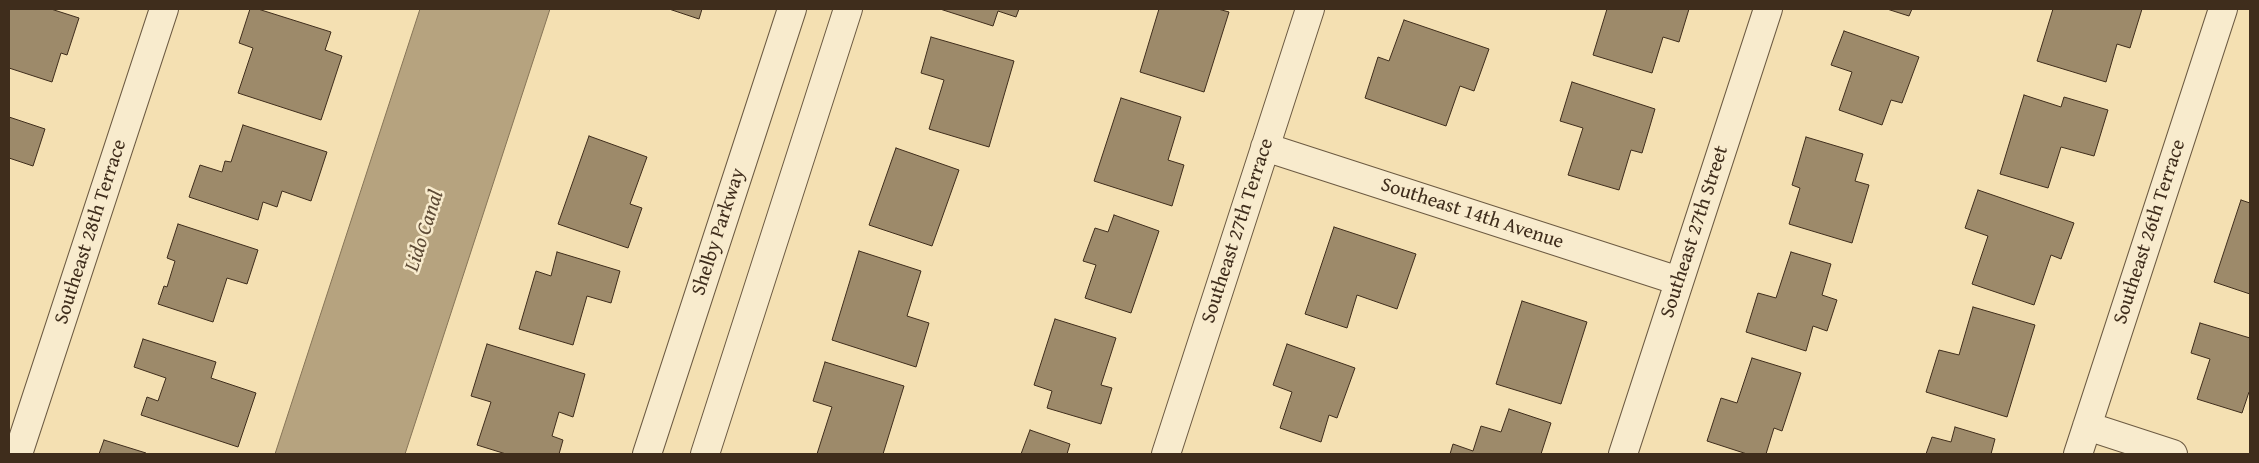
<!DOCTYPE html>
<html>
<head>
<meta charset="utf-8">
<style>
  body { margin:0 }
  #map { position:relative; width:2259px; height:463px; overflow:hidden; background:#f4e0b2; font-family:"Gentium Book Plus",serif }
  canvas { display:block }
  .frame { position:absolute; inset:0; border:10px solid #3f2d1c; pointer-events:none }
</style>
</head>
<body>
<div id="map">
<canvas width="2259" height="463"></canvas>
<div class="frame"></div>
</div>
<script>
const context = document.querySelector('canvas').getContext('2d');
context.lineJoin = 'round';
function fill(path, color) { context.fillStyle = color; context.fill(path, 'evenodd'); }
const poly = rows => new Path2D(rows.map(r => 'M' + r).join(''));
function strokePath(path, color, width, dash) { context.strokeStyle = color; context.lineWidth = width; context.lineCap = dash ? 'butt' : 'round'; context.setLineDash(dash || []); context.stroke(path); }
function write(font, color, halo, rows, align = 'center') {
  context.font = font + ' "Gentium Book Plus",serif'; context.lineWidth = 5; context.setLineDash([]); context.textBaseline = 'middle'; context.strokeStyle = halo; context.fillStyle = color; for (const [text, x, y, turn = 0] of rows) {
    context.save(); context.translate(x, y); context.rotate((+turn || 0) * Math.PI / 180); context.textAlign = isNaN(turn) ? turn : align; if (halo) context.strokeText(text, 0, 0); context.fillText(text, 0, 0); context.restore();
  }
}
const water = poly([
  [420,9,550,9,405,454,275,454,420,9]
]);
fill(water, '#b6a37f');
strokePath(water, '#867457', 1);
const building = poly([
  [9,9,51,9,79,18,67,55,61,53,52,82,9,68,9,9],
  [250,9,258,9,331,32,325,50,342,56,321,120,238,93,253,48,239,43,250,9],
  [669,9,702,9,699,19,669,9],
  [940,9,1019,9,1016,17,998,11,993,26,940,9],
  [1159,9,1218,9,1229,12,1204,92,1140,72,1159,9],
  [1607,9,1689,9,1679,42,1663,37,1652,73,1593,55,1607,9],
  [1887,9,1912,9,1909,16,1887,9],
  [2053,9,2142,9,2130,48,2117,44,2106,82,2037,61,2053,9],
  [1404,20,1489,49,1474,91,1460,86,1446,126,1365,98,1378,57,1389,61,1404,20],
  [1844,31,1919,57,1902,103,1891,100,1882,125,1839,110,1852,72,1831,65,1844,31],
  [931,37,1014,61,989,147,929,129,944,80,921,73,931,37],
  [1572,82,1655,109,1642,153,1631,150,1619,190,1568,175,1583,128,1560,121,1572,82],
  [2024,95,2061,107,2064,97,2108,110,2094,156,2061,147,2048,188,2000,174,2024,95],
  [1121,98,1181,117,1168,160,1184,165,1172,206,1094,181,1121,98],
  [9,117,45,129,33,166,9,158,9,117],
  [243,125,327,152,311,201,282,191,277,207,263,202,258,220,189,197,200,165,222,172,225,161,231,162,243,125],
  [589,136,647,157,630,204,642,208,628,248,558,224,589,136],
  [1806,137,1863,154,1855,181,1869,185,1852,243,1789,224,1800,188,1792,185,1806,137],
  [896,148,959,170,932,246,869,225,896,148],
  [1978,190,2074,223,2061,259,2051,255,2034,305,1972,284,1988,236,1965,228,1978,190],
  [2241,200,2250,203,2250,294,2214,282,2241,200],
  [1114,215,1159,231,1131,313,1085,298,1096,265,1083,261,1095,228,1108,232,1114,215],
  [178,224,258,250,247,284,227,278,213,322,158,304,164,286,167,287,175,261,167,258,178,224],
  [1334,227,1416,254,1397,309,1357,295,1347,328,1305,314,1334,227],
  [859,251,921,271,907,316,929,323,916,367,832,340,859,251],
  [557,252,620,271,611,303,587,296,573,345,519,329,536,271,551,276,557,252],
  [1791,252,1831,264,1822,295,1837,300,1827,331,1813,326,1806,351,1746,332,1758,293,1776,298,1791,252],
  [1522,301,1587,322,1561,404,1496,384,1522,301],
  [1973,307,2035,325,2007,417,1926,392,1939,350,1959,355,1973,307],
  [1055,319,1116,338,1101,385,1112,388,1101,424,1047,408,1052,391,1034,385,1055,319],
  [2200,323,2250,338,2250,393,2249,392,2242,413,2197,399,2210,359,2191,353,2200,323],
  [143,339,216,362,211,378,256,393,238,447,141,415,147,397,158,401,166,378,134,367,143,339],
  [487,344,585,374,573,417,559,412,552,436,563,440,559,454,506,454,477,445,491,402,471,396,487,344],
  [1287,344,1355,368,1337,418,1329,415,1321,442,1280,428,1292,392,1273,385,1287,344],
  [1752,358,1801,373,1782,431,1774,428,1766,454,1747,454,1707,441,1721,398,1737,403,1752,358],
  [825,362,904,386,883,454,817,454,832,407,813,401,825,362],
  [1509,409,1551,423,1541,454,1450,454,1453,444,1473,451,1481,426,1501,432,1509,409],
  [1955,427,1995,439,1991,454,1926,454,1932,437,1951,442,1955,427],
  [1030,430,1070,444,1067,454,1021,454,1030,430],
  [104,440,146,453,145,454,99,454,104,440]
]);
fill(building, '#9d8a6a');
strokePath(building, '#3f2d1c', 1);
const minor = poly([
  [1265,147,1679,281],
  [2087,426,2173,454],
  [18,454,164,9],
  [647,454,792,9],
  [705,454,848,9],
  [1166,454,1310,9],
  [1623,454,1768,9],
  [2078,454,2223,9]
]);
strokePath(minor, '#6c5a42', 30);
strokePath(minor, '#f8ebcd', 28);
write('20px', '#3f2d1c', '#f8ebcd', [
  ["Southeast 14th Avenue",1472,214,18],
  ["Southeast 27th Terrace",1238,231,-72],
  ["Southeast 28th Terrace",91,232,-72],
  ["Shelby Parkway",719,232,-72],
  ["Southeast 27th Street",1695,232,-72],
  ["Southeast 26th Terrace",2150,232,-72]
]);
write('italic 21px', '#5d4a35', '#f8ebcd', [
  ["Lido Canal",425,231,-72]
]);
</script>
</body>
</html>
